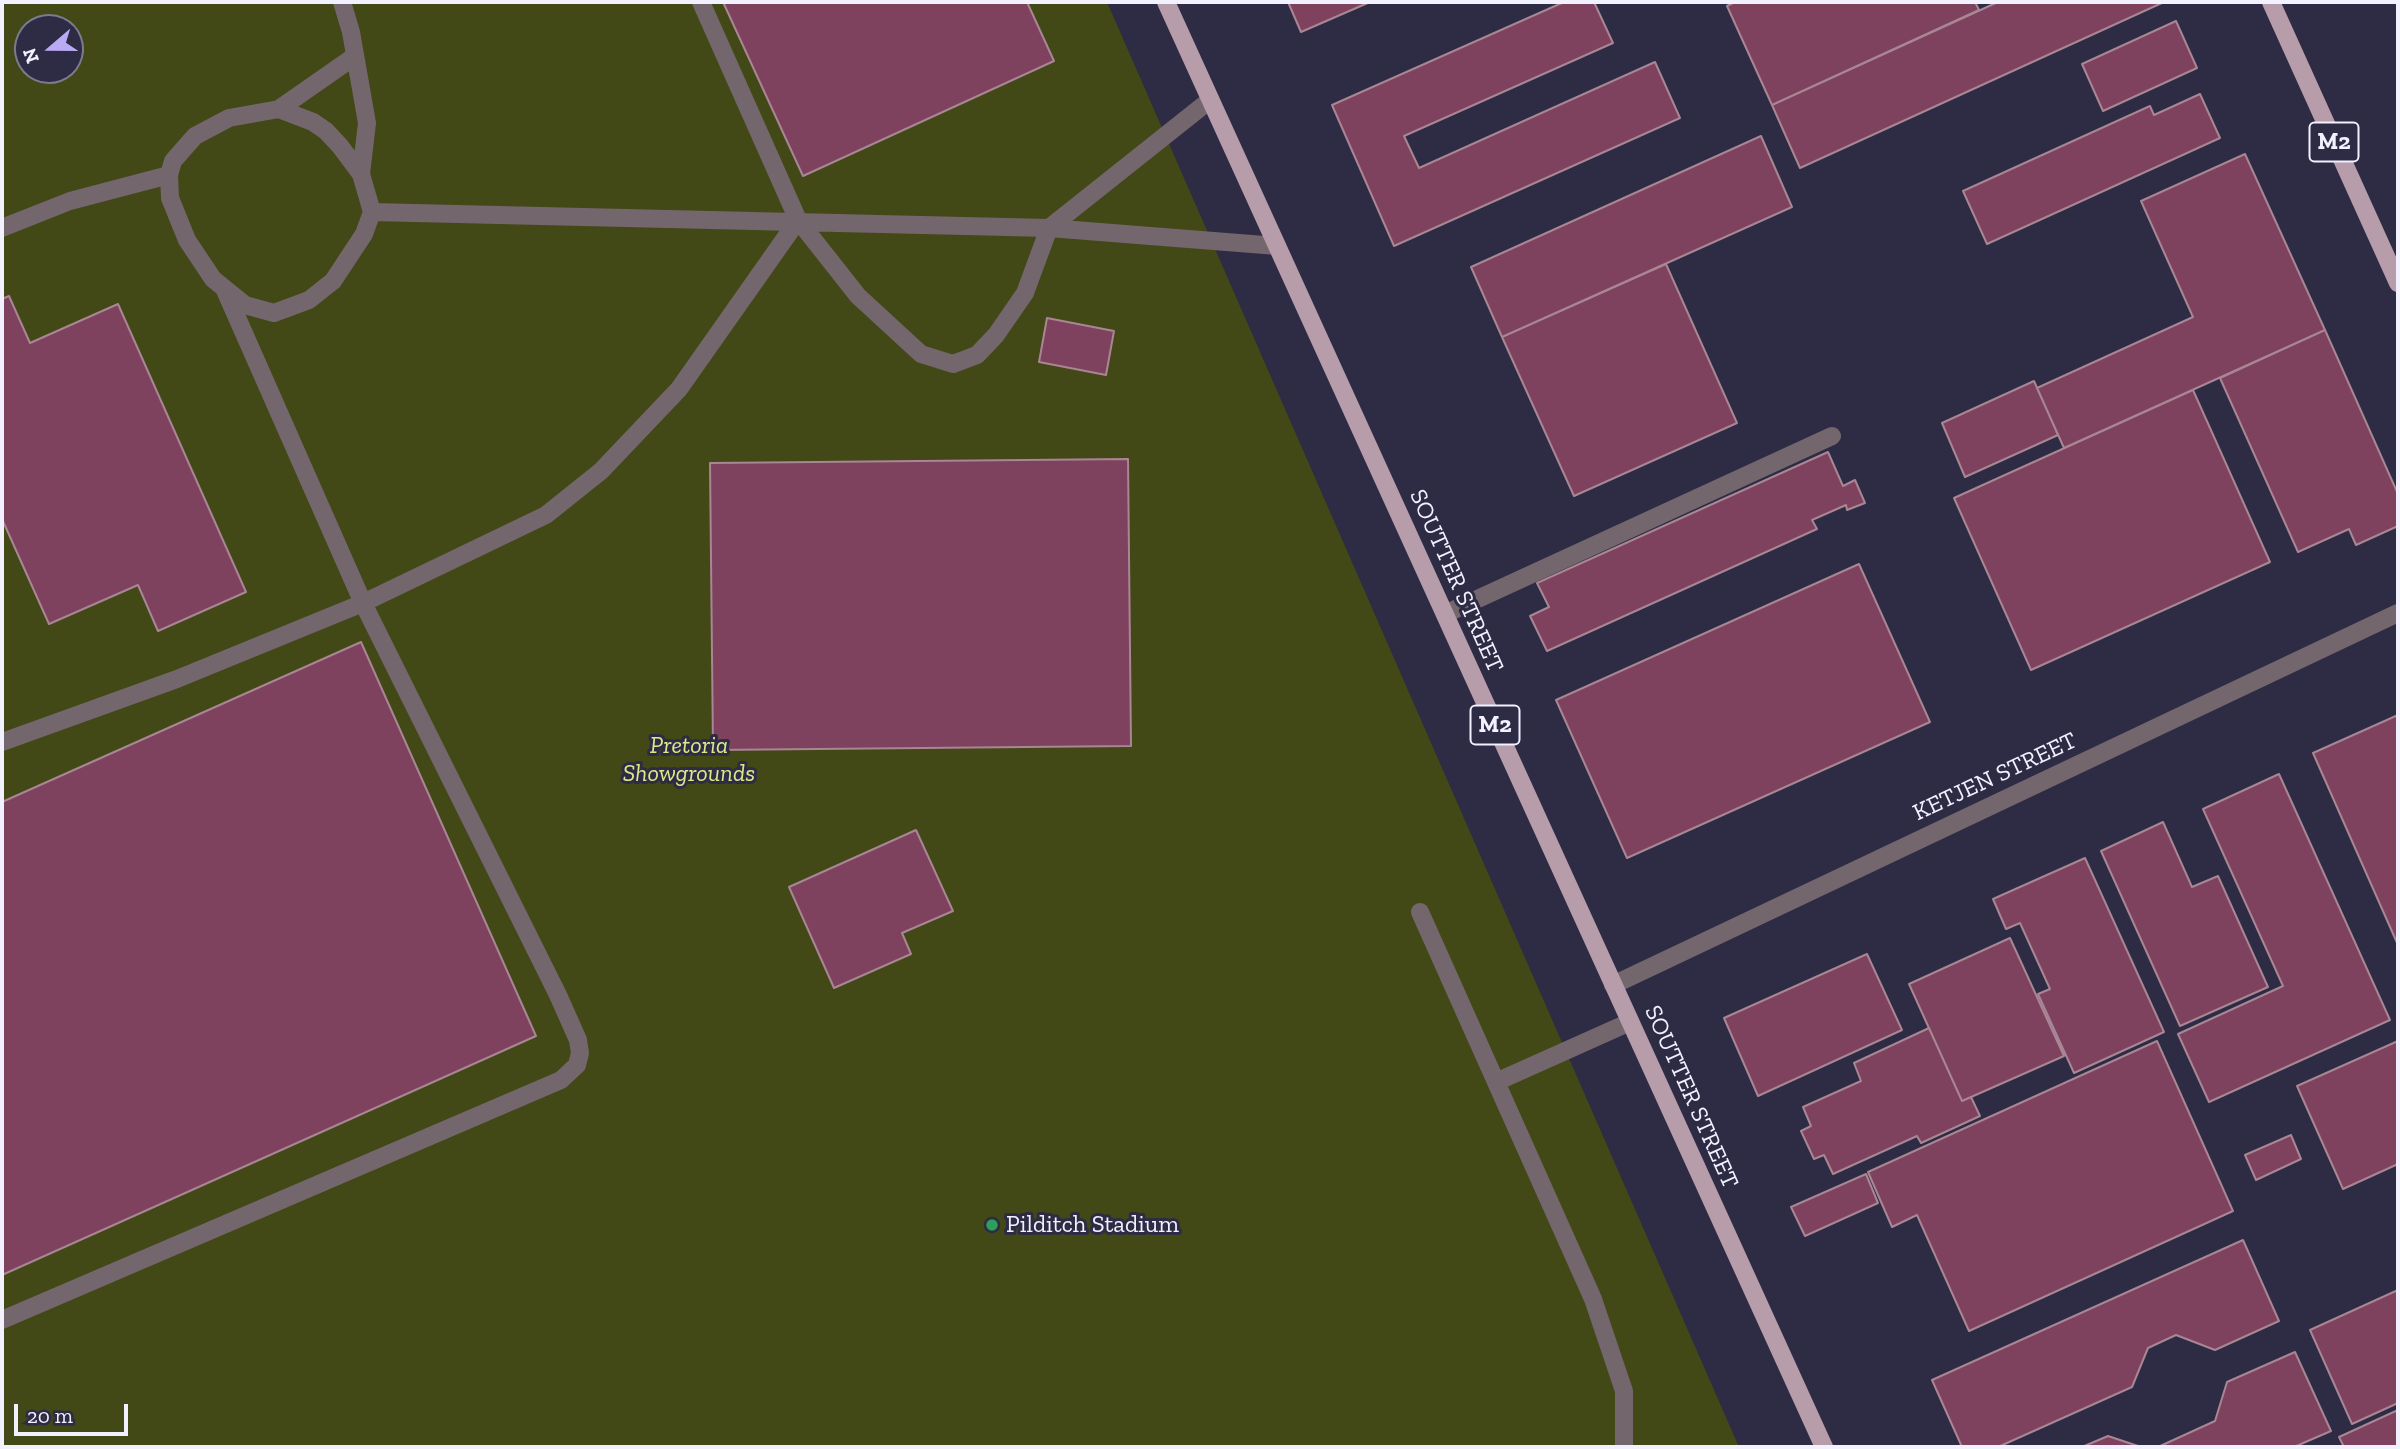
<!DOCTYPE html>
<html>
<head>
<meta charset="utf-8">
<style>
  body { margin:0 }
  #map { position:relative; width:2400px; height:1449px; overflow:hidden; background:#2e2b44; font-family:"Zilla Slab",serif }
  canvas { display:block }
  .frame { position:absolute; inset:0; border:4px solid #f2f1ff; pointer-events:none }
  .north { position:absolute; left:14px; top:14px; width:70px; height:70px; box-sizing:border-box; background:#2e2b44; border:2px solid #7c7a8f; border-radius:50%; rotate:250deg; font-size:19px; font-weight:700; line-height:28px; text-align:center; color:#f2f1ff }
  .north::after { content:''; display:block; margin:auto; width:24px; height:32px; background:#baaaf6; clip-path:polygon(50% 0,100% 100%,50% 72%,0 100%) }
  .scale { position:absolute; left:14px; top:1404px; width:114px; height:32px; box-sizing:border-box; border:4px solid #f2f1ff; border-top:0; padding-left:9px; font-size:21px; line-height:24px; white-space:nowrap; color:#f2f1ff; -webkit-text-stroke:5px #2e2b44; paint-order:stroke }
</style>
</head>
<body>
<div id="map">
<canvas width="2400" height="1449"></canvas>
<div class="frame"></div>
<div class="north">N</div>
<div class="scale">20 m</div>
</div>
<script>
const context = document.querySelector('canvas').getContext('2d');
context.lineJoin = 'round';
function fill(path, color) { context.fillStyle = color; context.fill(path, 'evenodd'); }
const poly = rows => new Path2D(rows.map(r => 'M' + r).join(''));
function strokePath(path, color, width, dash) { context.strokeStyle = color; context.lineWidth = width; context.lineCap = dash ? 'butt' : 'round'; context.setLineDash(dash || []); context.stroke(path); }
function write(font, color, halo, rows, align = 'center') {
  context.font = font + ' "Zilla Slab",serif'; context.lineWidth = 6; context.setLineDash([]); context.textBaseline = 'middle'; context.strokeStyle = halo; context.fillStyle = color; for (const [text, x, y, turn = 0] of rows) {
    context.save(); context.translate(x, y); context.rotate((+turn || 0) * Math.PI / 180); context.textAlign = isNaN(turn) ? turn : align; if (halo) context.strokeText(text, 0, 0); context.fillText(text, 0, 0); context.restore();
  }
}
fill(poly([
  [2,2,1107,2,1739,1447,2,1447],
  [28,28,70,28,70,70,28,70]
]), '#424816');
const building = poly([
  [723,2,1027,2,1054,61,803,176,723,2],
  [1288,2,1370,2,1301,32,1288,2],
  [1564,2,1594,2,1613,43,1404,136,1419,168,1655,62,1680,118,1394,246,1332,105,1564,2],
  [1735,2,1975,2,1979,10,1772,105,1727,6,1735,2],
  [1998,2,2164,2,1800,168,1772,105,1998,2],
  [2176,21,2197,68,2103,111,2082,64,2176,21],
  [2200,94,2220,138,1987,244,1963,191,2150,106,2154,115,2200,94],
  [1761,136,1792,207,1502,337,1471,267,1761,136],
  [2245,154,2325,330,2064,448,2037,388,2193,317,2141,201,2245,154],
  [1666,264,1737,423,1574,496,1502,337,1666,264],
  [9,296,30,343,118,304,246,592,158,631,138,585,49,624,2,519,2,299,9,296],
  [1047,318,1114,331,1106,375,1039,362,1047,318],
  [2325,330,2398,494,2398,526,2356,545,2349,529,2298,552,2220,378,2325,330],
  [2034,381,2058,435,1965,477,1942,423,2034,381],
  [2193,390,2270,562,2031,670,1954,498,2193,390],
  [1828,452,1843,486,1855,480,1865,503,1847,510,1846,505,1812,520,1817,529,1547,651,1530,616,1549,607,1537,583,1828,452],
  [1128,459,1131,746,713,750,710,463,1128,459],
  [1859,564,1930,722,1627,858,1556,700,1859,564],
  [361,642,536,1036,2,1275,2,802,361,642],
  [2398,715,2398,945,2313,753,2398,715],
  [2279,774,2390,1020,2209,1102,2178,1034,2283,986,2203,809,2279,774],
  [2163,822,2192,887,2218,876,2268,987,2180,1026,2101,851,2163,822],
  [916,830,953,911,902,933,911,954,834,988,789,887,916,830],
  [2085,858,2164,1032,2074,1073,2038,994,2050,989,2020,923,2006,929,1993,899,2085,858],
  [2010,938,2064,1056,1962,1101,1909,984,2010,938],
  [1867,954,1902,1030,1758,1096,1724,1018,1867,954],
  [1929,1028,1962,1101,1971,1097,1980,1116,1921,1143,1917,1136,1833,1174,1824,1155,1814,1159,1801,1131,1811,1126,1803,1107,1861,1081,1854,1063,1929,1028],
  [2157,1041,2233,1211,1969,1331,1917,1215,1892,1227,1868,1172,2157,1041],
  [2398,1041,2398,1164,2343,1189,2297,1086,2398,1041],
  [2291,1135,2301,1159,2256,1180,2245,1155,2291,1135],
  [1866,1174,1878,1203,1805,1236,1791,1207,1866,1174],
  [2243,1240,2279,1321,2215,1350,2176,1335,2148,1348,2132,1387,1998,1447,1962,1447,1932,1380,2243,1240],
  [2398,1290,2398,1403,2352,1424,2310,1330,2398,1290],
  [2295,1352,2331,1431,2294,1447,2158,1447,2215,1421,2227,1382,2295,1352],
  [2398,1410,2398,1447,2344,1447,2339,1437,2398,1410],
  [2108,1436,2141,1447,2082,1447,2108,1436]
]);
fill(building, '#7f425e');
strokePath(building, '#a88694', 2);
strokePath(poly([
  [342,2,351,32,367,123,361,174],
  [701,2,798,220,858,296,921,354,953,364,977,355,996,335,1025,293,1049,228,1277,246],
  [279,109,313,122,326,131,340,146,361,174,372,212,364,234,333,281,309,300,274,313,245,305,213,279,187,240,170,198,169,175,173,161,195,136,229,118,279,109],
  [279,109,355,56],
  [372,212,1049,228,1210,100],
  [2,228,70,201,169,175],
  [1445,614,1832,436],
  [2,742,177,679,363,603,546,515,601,471,679,389,798,220],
  [1420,912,1593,1299,1624,1391,1624,1447],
  [1496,1082,1630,1022],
  [2,1320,561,1080,577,1065,580,1053,578,1040,558,995,363,603,224,288]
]), '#73666d', 18);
strokePath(poly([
  [1613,985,2398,613]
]), '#73666d', 18);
strokePath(poly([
  [1166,2,1824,1447],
  [2271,2,2398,283]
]), '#b79caa', 18);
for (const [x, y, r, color] of [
  [992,1225,7,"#2e9e5b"]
]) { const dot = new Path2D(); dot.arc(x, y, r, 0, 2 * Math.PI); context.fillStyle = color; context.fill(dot); strokePath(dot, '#2e2b44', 2.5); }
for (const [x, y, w] of [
  [2334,142,49],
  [1495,725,49]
]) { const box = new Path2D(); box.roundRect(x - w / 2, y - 19.5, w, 39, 5); context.fillStyle = '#2e2b44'; context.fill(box); strokePath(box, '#f2f1ff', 2); }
write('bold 23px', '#f2f1ff', null, [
  ["M2",2334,142],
  ["M2",1495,725]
]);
write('24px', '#f2f1ff', '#2e2b44', [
  ["SOUTTER STREET",1456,581,66],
  ["KETJEN STREET",1995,777,-25],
  ["SOUTTER STREET",1691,1097,66]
]);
write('italic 24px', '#dbe989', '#2e2b44', [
  ["Pretoria",689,746],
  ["Showgrounds",689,774]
]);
write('24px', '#f2f1ff', '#2e2b44', [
  ["Pilditch Stadium",1006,1225]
], 'left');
</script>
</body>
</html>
